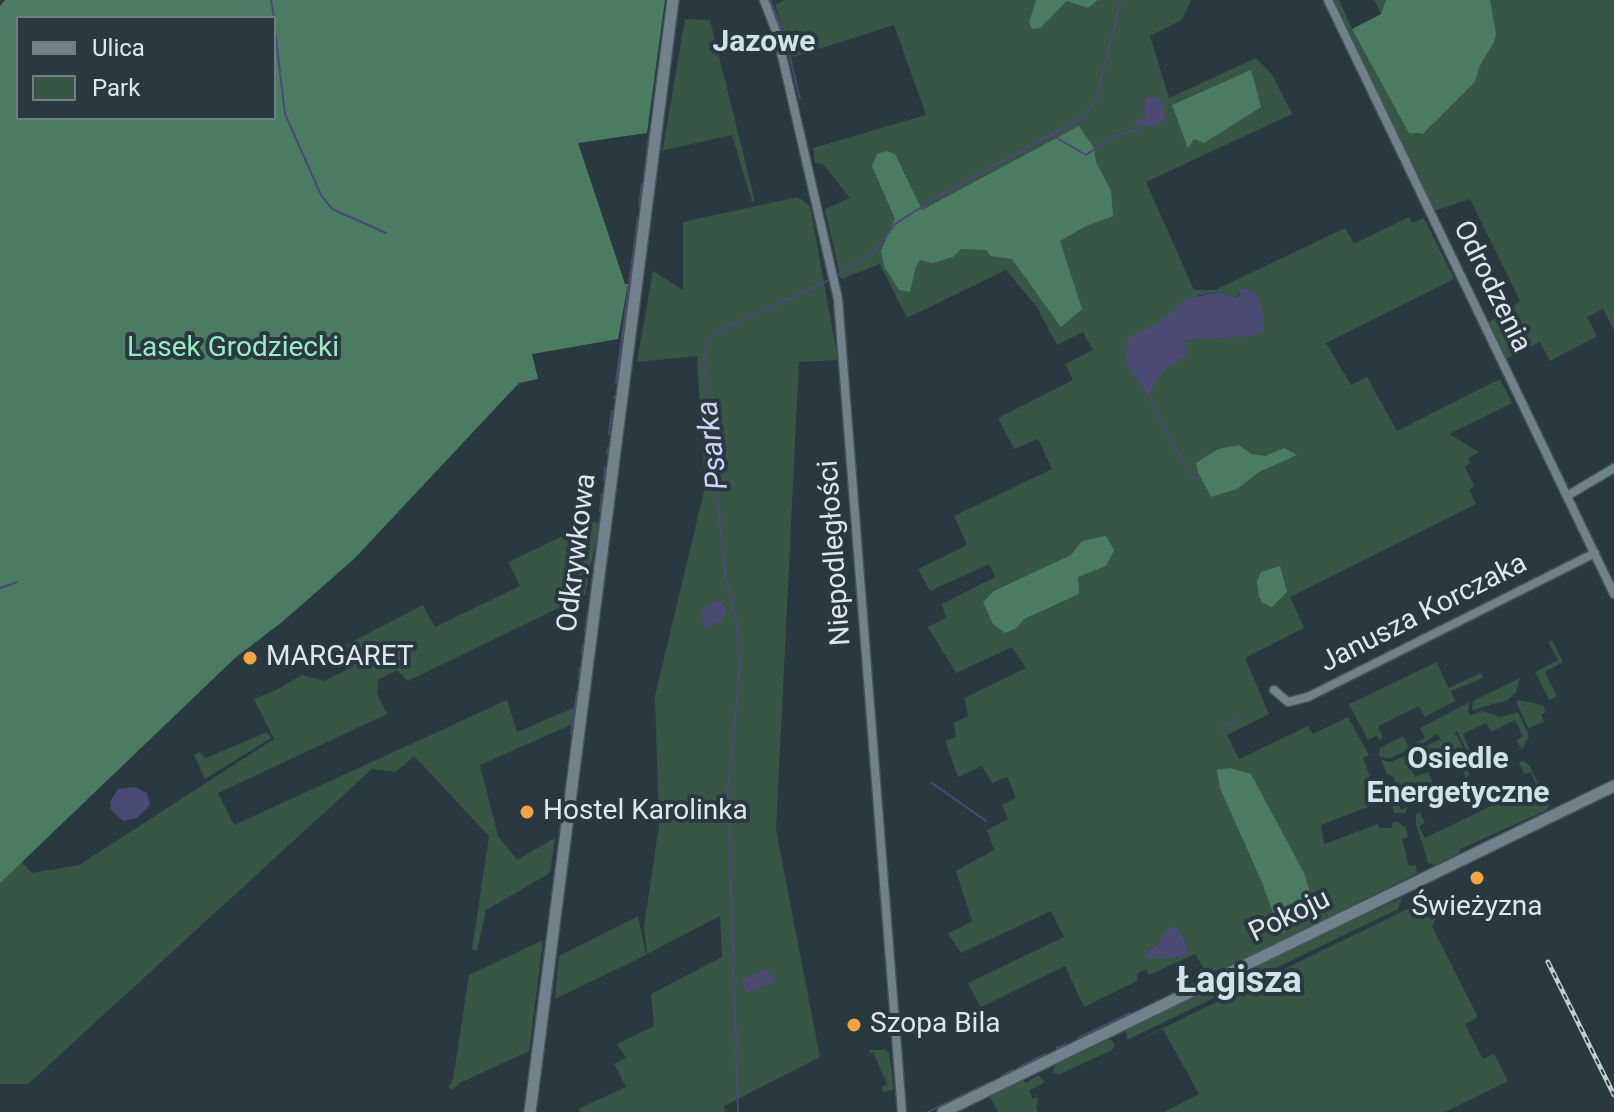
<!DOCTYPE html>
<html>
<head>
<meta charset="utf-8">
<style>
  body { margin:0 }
  #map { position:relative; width:1614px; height:1112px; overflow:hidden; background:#28393f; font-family:Roboto,sans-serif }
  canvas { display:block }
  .legend { position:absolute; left:16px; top:16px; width:260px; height:104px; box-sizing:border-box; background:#28393f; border:2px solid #717f84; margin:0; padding:10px 14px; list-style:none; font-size:24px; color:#dee8ec }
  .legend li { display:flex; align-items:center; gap:16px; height:40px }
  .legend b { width:40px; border:2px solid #717f84 }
</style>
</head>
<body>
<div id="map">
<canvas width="1614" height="1112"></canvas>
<ul class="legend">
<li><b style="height:10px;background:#70838a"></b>Ulica</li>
<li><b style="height:22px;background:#375646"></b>Park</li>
</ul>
</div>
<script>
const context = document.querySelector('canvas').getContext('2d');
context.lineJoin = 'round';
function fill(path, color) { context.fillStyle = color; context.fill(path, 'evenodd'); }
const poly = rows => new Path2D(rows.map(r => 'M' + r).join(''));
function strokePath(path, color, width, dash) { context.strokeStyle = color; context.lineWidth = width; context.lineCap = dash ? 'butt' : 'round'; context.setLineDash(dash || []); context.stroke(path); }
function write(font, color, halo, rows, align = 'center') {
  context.font = font + ' Roboto,sans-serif'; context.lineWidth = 8; context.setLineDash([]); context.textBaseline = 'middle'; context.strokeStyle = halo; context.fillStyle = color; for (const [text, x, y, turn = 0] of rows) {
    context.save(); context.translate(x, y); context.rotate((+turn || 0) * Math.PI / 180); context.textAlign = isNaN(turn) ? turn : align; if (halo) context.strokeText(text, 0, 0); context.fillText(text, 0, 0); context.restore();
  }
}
fill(poly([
  [785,0,1036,0,1029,22,1040,27,1068,1,1088,8,1098,0,1191,0,1182,20,1150,36,1169,98,1256,58,1271,73,1292,114,1146,182,1194,290,1215,290,1345,228,1354,244,1409,217,1412,223,1424,218,1454,279,1326,343,1351,385,1367,377,1397,431,1500,379,1512,403,1449,434,1479,452,1468,458,1470,463,1465,467,1474,486,1469,490,1476,504,1290,597,1304,628,1245,658,1269,714,1227,735,1239,759,1308,726,1313,734,1348,717,1369,755,1363,758,1372,782,1375,804,1321,825,1324,844,1378,824,1379,828,1392,828,1393,822,1398,822,1406,828,1408,837,1402,839,1409,866,1416,865,1417,873,1209,977,1195,954,1149,975,1146,969,1137,974,1137,981,1084,1007,1065,966,981,1007,968,983,1064,937,1051,911,961,953,948,934,972,921,956,871,994,850,987,830,1008,819,1002,805,1016,798,1007,777,992,783,982,766,958,777,945,741,956,737,954,723,968,716,964,698,1026,668,1012,647,956,673,928,627,946,618,942,604,995,577,989,564,930,591,918,569,967,545,954,516,1052,469,1038,439,1014,449,998,418,1073,380,1065,364,1093,350,1083,332,1057,345,1036,306,1006,270,907,318,880,264,841,279,825,209,850,198,823,164,815,163,813,148,926,115,894,25,793,57,775,5],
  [1243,287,1256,293,1254,336,1220,336,1198,295,1220,292,1236,298],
  [1178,929,1185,940,1188,953,1174,958,1153,957,1145,953],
  [1333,0,1339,0,1352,29,1416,135,1423,134,1434,124,1384,7,1381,14,1374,0,1614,0,1614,330,1603,309,1587,317,1597,336,1550,361,1540,342,1506,359,1488,323,1520,301,1470,199,1434,211],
  [685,19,710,20,755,201,752,202,732,135,664,150,662,154],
  [798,197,810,206,838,360,799,362,776,830,820,1057,724,1106,725,1112,579,1112,580,1108,626,1087,614,1064,626,1058,617,1044,654,1026,651,994,722,957,720,916,647,954,644,926,659,826,655,696,705,487,697,356,637,362,653,271,683,290,683,222],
  [593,522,599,524,585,595,408,681,397,670,378,680,377,693,387,714,218,793,234,825,507,700,517,732,578,706,575,723,480,765,498,836,517,860,555,838,550,873,486,910,477,951,472,949,489,836,414,756,396,772,372,769,28,1084,0,1084,0,883,21,861,32,873,79,865,274,739,254,699,276,690,302,675,324,681,354,666,346,645,423,605,435,627,520,586,508,562],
  [1552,640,1563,662,1545,672,1557,696,1549,700,1535,672,1558,660,1548,642],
  [1437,662,1448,688,1481,673,1483,678,1451,691,1455,701,1425,717,1419,706,1378,726,1383,738,1379,740,1376,736,1368,740,1349,704],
  [1520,678,1516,692,1508,700,1472,710,1473,701],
  [1518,700,1543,705,1546,712,1541,715,1544,722,1528,728,1517,703],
  [1470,702,1468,711,1470,715,1483,711,1500,717,1518,712,1529,736,1522,750,1516,740,1523,736,1515,720,1491,732,1486,723,1463,734,1470,750,1483,745,1490,759,1475,766,1457,731,1454,734,1457,735,1472,767,1468,769,1469,775,1466,778,1461,767,1467,763,1460,747,1435,758,1431,750,1407,761,1415,777,1428,772,1434,785,1399,805,1401,810,1408,807,1405,813,1394,813,1392,805,1397,802,1394,777,1387,774,1381,760,1391,762,1441,739,1437,734,1422,744,1390,758,1379,757,1380,748,1403,736,1408,746,1425,738,1420,728],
  [267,732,271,738,205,779,194,755,199,752,206,758],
  [1523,761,1529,765,1549,805,1547,810,1460,849,1459,853,1435,865,1428,863,1416,824,1416,814,1420,812,1425,823,1419,826,1425,838,1536,784,1531,772,1524,774,1519,763],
  [1425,896,1436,917,1432,926,1478,1017,1465,1024,1483,1059,1494,1054,1508,1081,1445,1112,1164,1112,1199,1094,1163,1029,1130,1044,1414,906],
  [1402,898,1398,909,1127,1040,1126,1031,1134,1026,1302,943],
  [638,916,646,955,555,999,559,956],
  [543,940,529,1051,460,1083,452,1090,449,1087,453,1079,469,975],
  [1108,1040,1112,1040,1115,1046,1112,1050,1060,1074,1053,1073,1055,1065],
  [870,1050,885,1050,889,1053,894,1090,883,1092,882,1087,887,1084,873,1052,869,1053],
  [1038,1075,1045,1082,1029,1091,1033,1099,1037,1097,1038,1100,1036,1108,1038,1112,998,1112,990,1097,1023,1080,1026,1083]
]), '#375646');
fill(poly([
  [5,0,665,0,647,133,578,143,625,284,628,284,618,339,532,354,538,379,519,383,354,559,282,622,235,658,0,883,0,6],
  [18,18,274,18,274,118,18,118],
  [1036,0,1098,0,1088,8,1067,1,1040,28,1032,29,1029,22],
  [1386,0,1490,0,1496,34,1494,42,1479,67,1475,82,1423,134,1409,133,1352,29,1381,14],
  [1251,70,1261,107,1204,143,1194,139,1188,148,1172,105],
  [1079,126,1094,148,1096,162,1111,191,1113,216,1086,226,1060,241,1082,309,1061,327,1012,259,991,256,986,250,961,249,953,257,933,263,920,260,916,266,910,292,899,290,884,266,881,251,895,219,872,166,877,154,886,151,895,154,922,210],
  [1239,445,1251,454,1265,456,1284,448,1297,455,1259,472,1237,489,1211,497,1198,472,1196,463,1218,449],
  [1106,536,1114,550,1111,557,1106,566,1078,577,1079,594,1024,619,1015,629,1005,633,993,624,983,602,994,591,1071,555,1082,541],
  [1280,566,1287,592,1272,607,1263,603,1259,597,1257,581,1261,572],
  [1230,768,1251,774,1304,873,1316,912,1281,934,1261,880,1220,788,1217,770]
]), '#4b7c63');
fill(poly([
  [1152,96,1158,97,1164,104,1165,119,1152,127,1134,123,1134,120,1145,118,1144,104,1146,99],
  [1243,287,1256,293,1263,313,1263,331,1254,336,1184,340,1187,355,1167,368,1156,380,1149,396,1126,364,1127,338,1155,325,1186,299,1220,292,1236,298,1239,296,1240,289],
  [719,600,725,607,724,620,704,628,701,610],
  [135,787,147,793,150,805,137,818,123,821,111,810,110,802,118,789],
  [1172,927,1178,929,1185,940,1188,954,1174,958,1147,958,1145,953,1160,942,1164,933],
  [767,969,775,981,746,993,742,979]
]), '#4a4a73');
strokePath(poly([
  [271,0,274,18],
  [770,0,785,36,800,99],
  [274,22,285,114,321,195,332,209,386,233],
  [1052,135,1086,155,1111,137,1138,130,1143,124],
  [644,175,649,136],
  [639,207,642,184],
  [835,277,876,250,895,224,937,197,1082,118,1096,99,1121,0],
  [616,383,638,217],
  [1150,396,1154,410,1185,465,1193,478,1199,479],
  [614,398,614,397],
  [609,434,612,411],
  [607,453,608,448],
  [604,480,605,468],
  [600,511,602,494],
  [0,588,17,582],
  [590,598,599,524],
  [585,631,588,611],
  [582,654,583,645],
  [579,679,580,668],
  [1221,729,1239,717],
  [571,734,577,692],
  [932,783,986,821],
  [1078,1038,1130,1013],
  [1057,1048,1066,1044],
  [1018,1068,1045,1054],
  [1002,1076,1013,1070],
  [738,1112,728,790,740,668,737,623,725,574,704,358,710,337,719,331,829,280],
  [928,1112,988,1083]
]), '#4a4a73', 2);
const street = poly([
  [764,0,777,34,838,299,902,1112],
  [1328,0,1614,594],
  [1567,496,1614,468],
  [1274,690,1288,702,1308,697,1595,553]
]);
const secondary = poly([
  [530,1112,673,0],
  [943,1112,1614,786]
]);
strokePath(street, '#465459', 11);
strokePath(secondary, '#465459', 14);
strokePath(street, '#70838a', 8);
strokePath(secondary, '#70838a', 11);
const rail = poly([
  [1548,962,1614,1095]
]);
strokePath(rail, '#c0cbcf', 5);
strokePath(rail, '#28393f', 2, [6]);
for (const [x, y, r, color] of [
  [250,658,8,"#f1a540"],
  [527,812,8,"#f1a540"],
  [1477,878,8,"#f1a540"],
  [854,1025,8,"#f1a540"]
]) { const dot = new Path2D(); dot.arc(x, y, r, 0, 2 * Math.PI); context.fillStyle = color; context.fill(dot); strokePath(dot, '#28393f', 3); }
write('28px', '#dee8ec', '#28393f', [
  ["Odrodzenia",1491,287,64],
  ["Odkrywkowa",578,553,-83],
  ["Niepodległości",836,553,-94],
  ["Janusza Korczaka",1424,614,-27],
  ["Pokoju",1290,917,-26]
]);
write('28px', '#9beac2', '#28393f', [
  ["Lasek Grodziecki",233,349]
]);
write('28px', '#dee8ec', '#28393f', [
  ["MARGARET",266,658],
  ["Hostel Karolinka",543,812],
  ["Świeżyzna",1477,908,"center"],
  ["Szopa Bila",870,1025]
], 'left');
write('bold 30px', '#cee3ea', '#28393f', [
  ["Jazowe",764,43],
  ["Osiedle",1458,760],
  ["Energetyczne",1458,794]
]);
write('italic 30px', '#cfd1fb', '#28393f', [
  ["Psarka",714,445,-97]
]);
write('bold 36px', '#cee3ea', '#28393f', [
  ["Łagisza",1239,983]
]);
</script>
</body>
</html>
